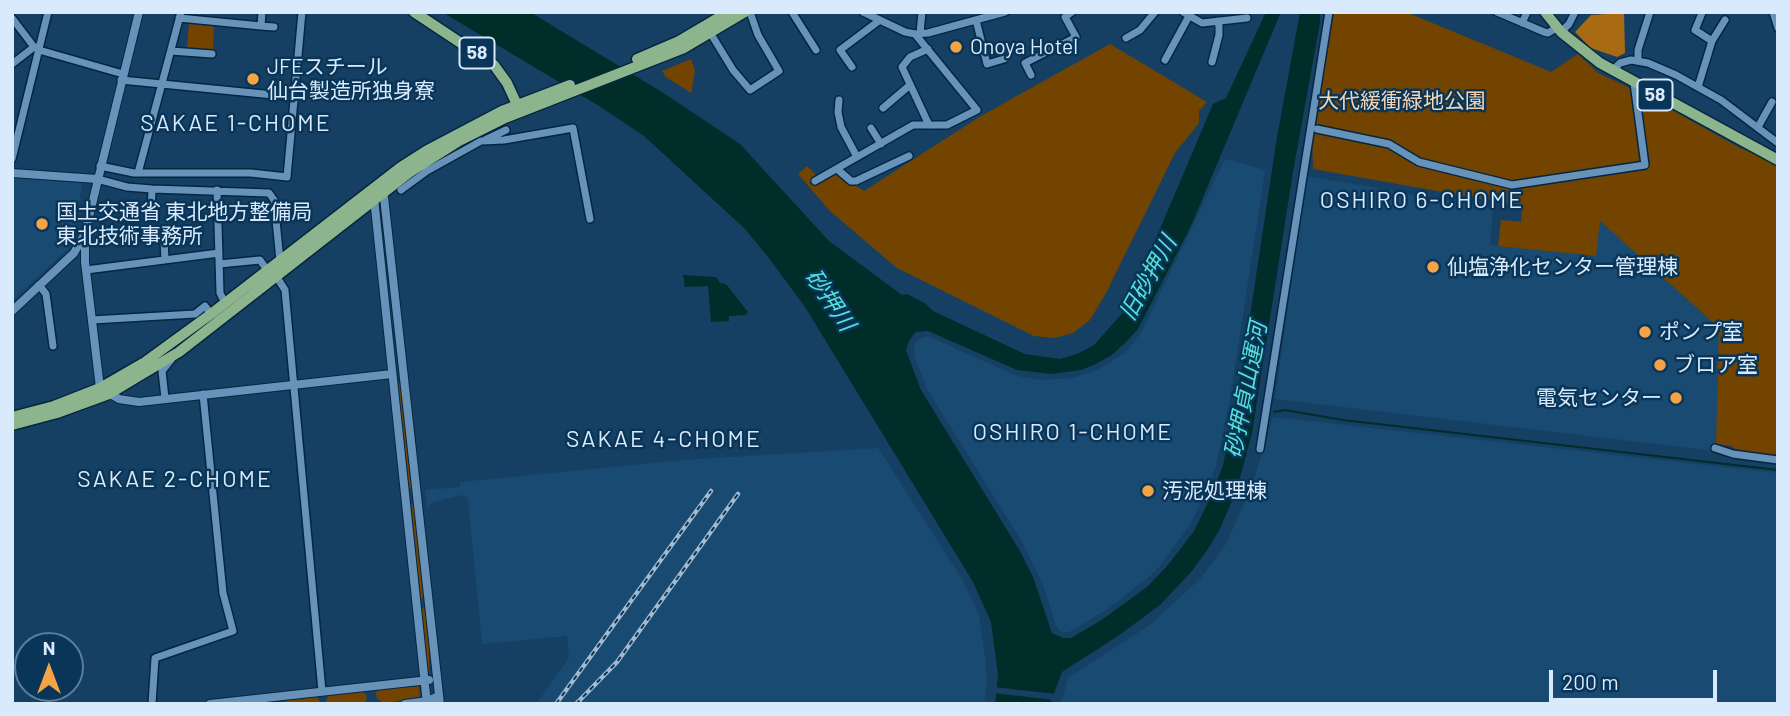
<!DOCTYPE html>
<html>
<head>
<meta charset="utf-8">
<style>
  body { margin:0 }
  #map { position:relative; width:1790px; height:716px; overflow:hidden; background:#164063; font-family:Barlow,sans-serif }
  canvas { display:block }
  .frame { position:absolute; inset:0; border:14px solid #d8eafb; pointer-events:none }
  .north { position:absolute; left:14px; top:632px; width:70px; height:70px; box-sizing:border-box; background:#093558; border:2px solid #5c7d99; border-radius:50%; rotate:0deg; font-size:19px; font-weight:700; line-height:28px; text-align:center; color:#d8eafb }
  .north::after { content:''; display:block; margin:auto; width:24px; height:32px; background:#f4a444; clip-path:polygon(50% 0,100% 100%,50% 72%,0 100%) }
  .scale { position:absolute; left:1549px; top:670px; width:168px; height:32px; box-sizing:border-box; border:4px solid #d8eafb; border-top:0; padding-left:9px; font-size:21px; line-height:24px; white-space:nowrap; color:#d8eafb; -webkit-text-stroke:5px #093558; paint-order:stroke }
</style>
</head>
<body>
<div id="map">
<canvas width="1790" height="716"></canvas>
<div class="frame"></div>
<div class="north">N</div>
<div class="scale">200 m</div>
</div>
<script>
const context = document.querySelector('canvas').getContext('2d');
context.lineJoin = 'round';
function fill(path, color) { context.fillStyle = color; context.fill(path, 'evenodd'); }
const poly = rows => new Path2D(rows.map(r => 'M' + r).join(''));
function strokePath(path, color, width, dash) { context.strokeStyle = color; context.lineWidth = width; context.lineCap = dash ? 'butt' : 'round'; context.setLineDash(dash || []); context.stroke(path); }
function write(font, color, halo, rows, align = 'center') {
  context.font = font + ' Barlow,"Noto Sans JP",sans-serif'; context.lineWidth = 5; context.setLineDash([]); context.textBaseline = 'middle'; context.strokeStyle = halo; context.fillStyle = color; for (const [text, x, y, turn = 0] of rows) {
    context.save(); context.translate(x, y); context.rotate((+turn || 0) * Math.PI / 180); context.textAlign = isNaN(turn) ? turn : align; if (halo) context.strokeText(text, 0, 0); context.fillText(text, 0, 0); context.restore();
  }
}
fill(poly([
  [1225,159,1265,170,1231,393,1216,466,1204,497,1189,526,1156,571,1109,608,1069,632,1061,632,1056,626,1043,584,1021,540,927,389,914,355,915,343,923,337,930,337,1017,376,1039,380,1074,378,1101,368,1126,352,1142,331],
  [1306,176,1493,208,1490,245,1595,256,1599,220,1719,328,1716,451,1275,399],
  [12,178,83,180,71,246,12,301],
  [1273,417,1778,473,1778,704,1061,704,1068,678,1150,625,1200,579,1226,544,1252,486],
  [878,448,962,579,973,602,979,615,985,657,987,685,984,704,536,704,569,658,567,636,482,644,468,498,462,495,433,502,427,509,425,490,460,487,460,482,684,460]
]), '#194a72');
fill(poly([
  [1334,12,1406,12,1551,72,1578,54,1598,73,1643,94,1740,148,1778,164,1778,456,1744,454,1731,446,1716,444,1719,328,1600,221,1596,256,1498,246,1501,220,1521,222,1522,206,1313,169,1312,136],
  [189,22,214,24,213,51,187,49],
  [1110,44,1207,102,1199,111,1199,123,1175,153,1106,293,1090,320,1073,333,1055,338,1034,336,897,268,830,211,798,174,807,166,822,181,836,173,864,191,981,116],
  [691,59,695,71,691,93,666,77,662,71],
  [399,383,401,385,413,486,410,489,408,489,396,384],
  [411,505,415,505,424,596,422,599,419,598,412,534],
  [423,608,426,610,429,637,429,675,420,610],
  [418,682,420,697,384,703,377,699,376,693,379,688],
  [362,690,367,697,365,704,326,702,329,694],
  [316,695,321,704,283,704,286,699]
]), '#724400');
fill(poly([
  [1624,13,1625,53,1617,57,1591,48,1575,32,1591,15]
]), '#a96a14');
fill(poly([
  [442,12,530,12,662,92,740,144,829,241,902,295,907,294,926,304,933,311,1025,354,1060,359,1077,354,1094,345,1126,309,1213,104,1226,98,1266,12,1281,12,1191,226,1138,329,1126,342,1112,355,1096,364,1081,370,1051,374,1017,370,928,331,916,332,910,339,906,350,921,390,1020,551,1033,577,1052,633,1063,638,1071,638,1100,621,1147,587,1168,565,1194,531,1211,496,1223,465,1242,369,1277,137,1300,12,1320,12,1320,23,1293,172,1252,433,1237,489,1220,529,1208,549,1192,571,1160,605,1118,636,1062,672,1050,704,995,704,998,675,991,622,973,582,805,307,768,257,745,229,644,136,599,106],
  [683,275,716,277,720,283,726,284,748,312,746,315,729,316,729,321,711,322,708,286,685,287]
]), '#002d2a');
fill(poly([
  [994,687,1056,694,1054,700,993,693]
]), '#164063');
strokePath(poly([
  [1274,412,1285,410,1343,420,1778,470]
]), '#002d2a', 2);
const minor = poly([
  [792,12,816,50],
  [863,12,905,32,915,34,928,33,1005,12],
  [1183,12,1202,23,1247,18],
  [1497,12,1544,32,1548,33,1558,27],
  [1773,12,1778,28],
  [1702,13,1695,30,1712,41],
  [12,18,34,47],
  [179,18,261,26,262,12],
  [976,20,987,64,1004,59],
  [1522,23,1527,12],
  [261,26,274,27],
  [1561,32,1569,24,1575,12],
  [920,33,922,12],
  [711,34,733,70,750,90,779,71,758,35,750,12],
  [1126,38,1140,30,1155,12],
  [928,49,910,57,902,67,929,125],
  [39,50,123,74],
  [171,51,212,54],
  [1165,60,1189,16],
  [1638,61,1638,50,1650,12],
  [1212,62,1219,35,1219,21],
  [12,64,34,47,37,47],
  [852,67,840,50,880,20],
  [1612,71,1620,63,1631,60,1648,63,1676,75,1721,100,1778,143],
  [1031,75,1025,63,1076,37,1065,17,1072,12],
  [121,80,294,97],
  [1698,87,1712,41,1725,20],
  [839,100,838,112,841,127,857,157],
  [883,108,910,85],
  [1758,127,1772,102],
  [871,128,881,144],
  [1317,129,1389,144,1419,162,1512,185,1645,165,1634,83],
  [485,140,506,130],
  [12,159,48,12],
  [422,164,427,171,481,141,504,140,573,128,590,219],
  [100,166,134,173,251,173,287,177,302,12],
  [837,169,851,181,856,181,909,156],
  [138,173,181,12],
  [97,179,127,187,152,189,269,193,274,200,280,261],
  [815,181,913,125,947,125,977,110,915,34],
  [217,190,220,293,225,303],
  [401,190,427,171],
  [151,215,152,189],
  [164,238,165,260],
  [219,264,260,260,267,270],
  [86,270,219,253],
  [276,276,285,290,322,691],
  [39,285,46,294,53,346],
  [92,320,195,314,205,306,211,314],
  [165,398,162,371,171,360],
  [1715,448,1733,454,1778,460],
  [1260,449,1329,12],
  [152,704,155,658,233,631,223,593,203,394]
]);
const tertiary = poly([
  [139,12,85,233,85,262,100,388,119,399,139,402,392,374],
  [12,173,97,179],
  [383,188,440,704],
  [374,198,427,704],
  [12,311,74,253,84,235],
  [210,704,429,680],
  [405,704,427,701,439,696]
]);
const primary = poly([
  [414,12,494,65,507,83,519,109],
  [1545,12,1561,32,1600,63,1778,160],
  [637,59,679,41,728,12],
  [12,417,54,406,100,388,145,362,211,314,401,167,426,151,502,111,570,85],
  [12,425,57,413,109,394,179,352,410,172,459,141,505,118,684,48,745,12]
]);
strokePath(minor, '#052640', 10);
strokePath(tertiary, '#052640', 10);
strokePath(primary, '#052640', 13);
strokePath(minor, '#6792b9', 7);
strokePath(tertiary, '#6792b9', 8);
strokePath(primary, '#8db58d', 10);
const rail = poly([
  [556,704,711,491],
  [576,704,617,662,738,494]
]);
strokePath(rail, '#a2bad0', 4.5);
strokePath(rail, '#093558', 2, [5]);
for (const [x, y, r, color] of [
  [956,47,7,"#f4a444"],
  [253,79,7,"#f4a444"],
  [42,224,7,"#f4a444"],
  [1433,267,7,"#f4a444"],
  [1645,332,7,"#f4a444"],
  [1660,365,7,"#f4a444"],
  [1676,398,7,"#f4a444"],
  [1148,491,7,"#f4a444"]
]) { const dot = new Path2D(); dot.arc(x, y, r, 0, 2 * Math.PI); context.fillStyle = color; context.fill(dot); strokePath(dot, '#093558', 2.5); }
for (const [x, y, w] of [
  [477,53,35],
  [1655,95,35]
]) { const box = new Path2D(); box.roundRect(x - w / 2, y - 15.5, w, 31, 5); context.fillStyle = '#093558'; context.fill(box); strokePath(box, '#d8eafb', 2); }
write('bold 19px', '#d8eafb', null, [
  ["58",477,53],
  ["58",1655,95]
]);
write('21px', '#d8eafb', '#093558', [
  ["Onoya Hotel",970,47],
  ["JFEスチール",267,67],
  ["仙台製造所独身寮",267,91],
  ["国土交通省 東北地方整備局",56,212],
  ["東北技術事務所",56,236],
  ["仙塩浄化センター管理棟",1447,267],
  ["ポンプ室",1659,332],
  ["ブロア室",1674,365],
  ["電気センター",1662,398,"right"],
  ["汚泥処理棟",1162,491]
], 'left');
write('21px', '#f8d5b2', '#093558', [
  ["大代緩衝緑地公園",1402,101]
]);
context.letterSpacing = '2px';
write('23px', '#d8eafb', '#093558', [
  ["SAKAE 1-CHOME",236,123],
  ["OSHIRO 6-CHOME",1422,200],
  ["OSHIRO 1-CHOME",1073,432],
  ["SAKAE 4-CHOME",664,439],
  ["SAKAE 2-CHOME",175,479]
]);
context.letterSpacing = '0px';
write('italic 23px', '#55e1d6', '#093558', [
  ["旧砂押川",1148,278,-61],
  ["砂押川",830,300,56],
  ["砂押貞山運河",1246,390,-79]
]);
</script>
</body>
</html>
